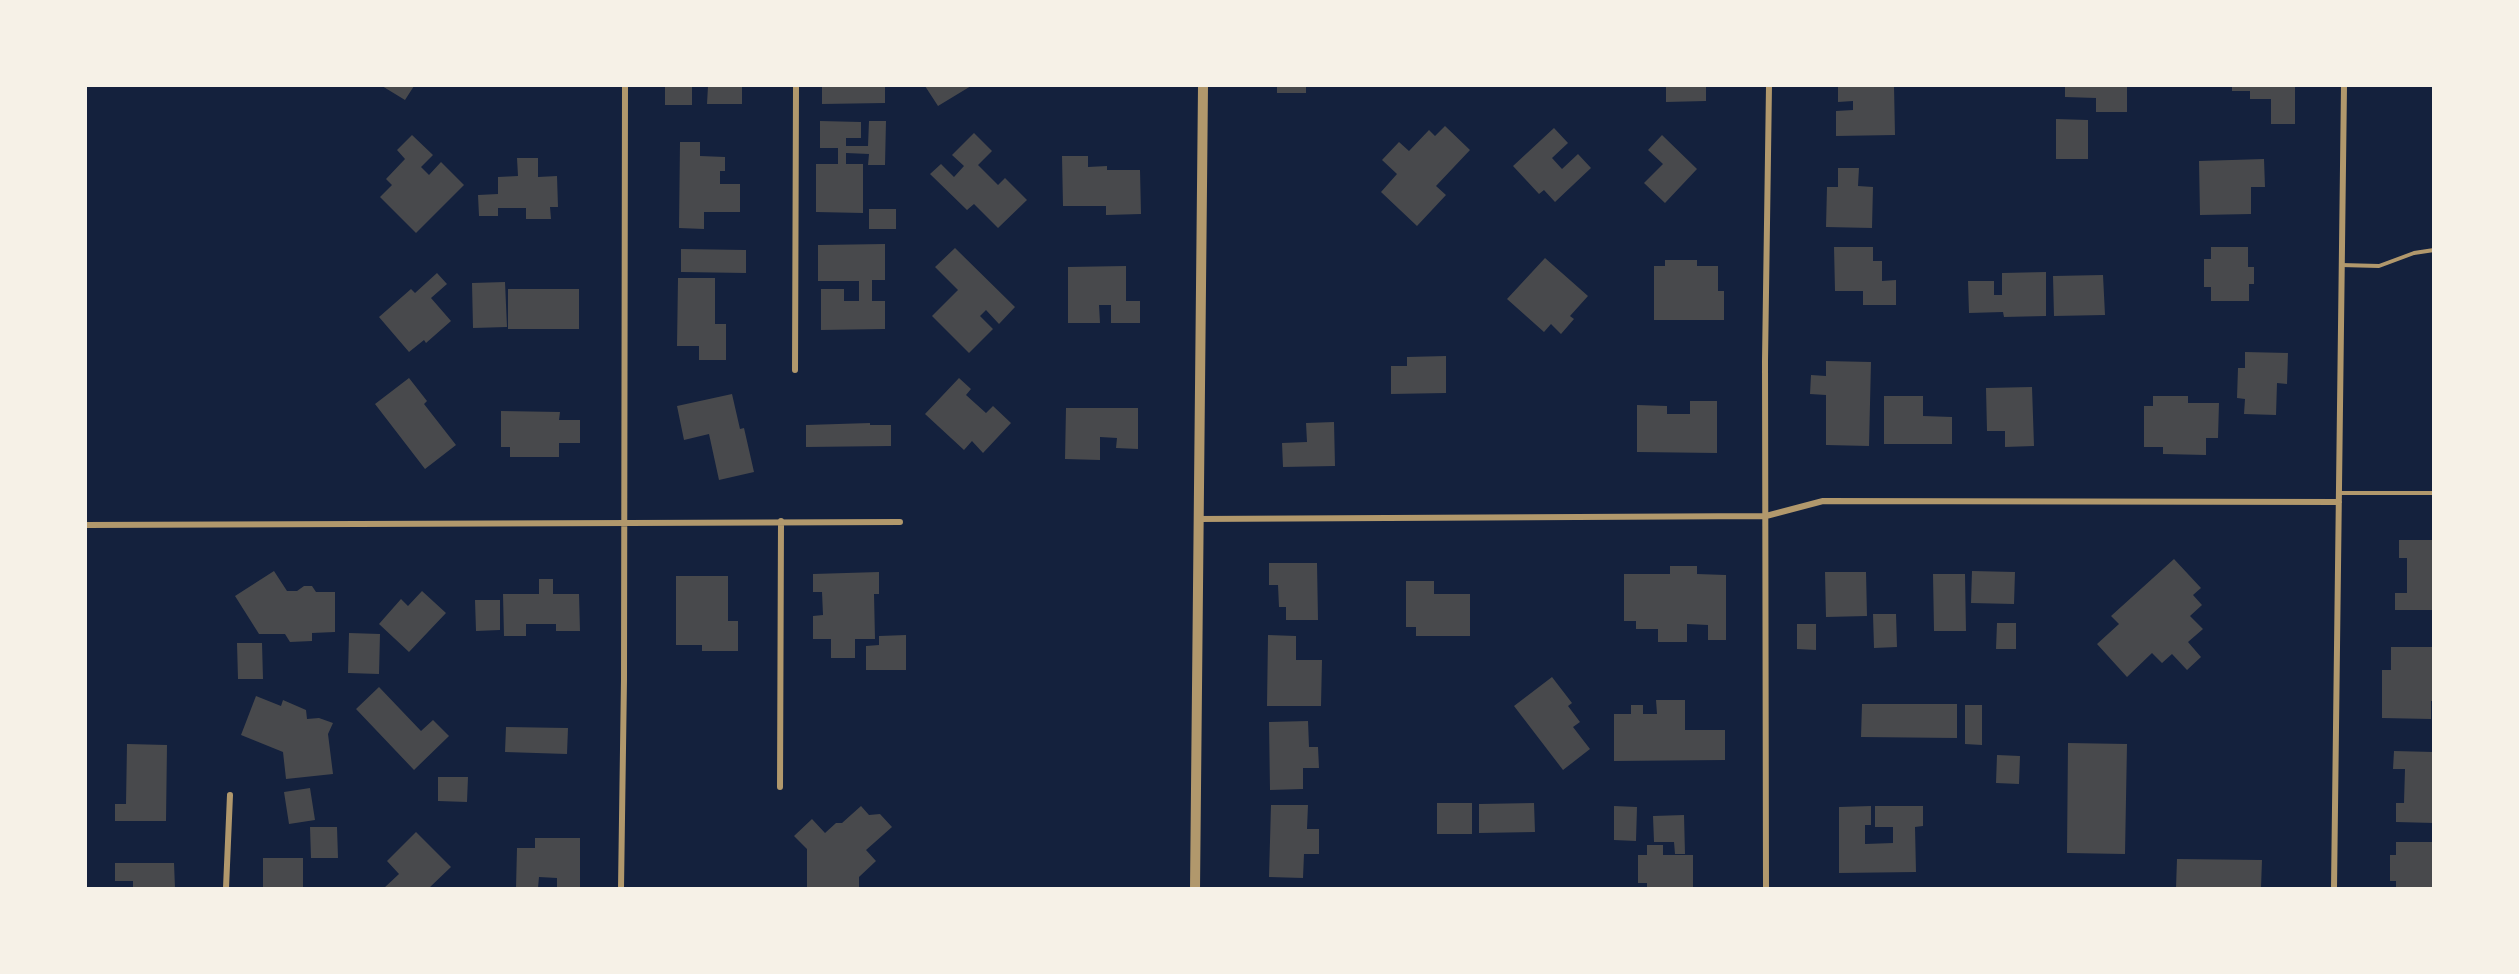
<!DOCTYPE html>
<html>
<head>
<meta charset="utf-8">
<style>
  body { margin:0 }
  #map { position:relative; width:2519px; height:974px; overflow:hidden; background:#14213d; font-family:Quicksand,sans-serif }
  canvas { display:block }
  .frame { position:absolute; inset:0; border:87px solid #f6f1e7; pointer-events:none }
</style>
</head>
<body>
<div id="map">
<canvas width="2519" height="974"></canvas>
<div class="frame"></div>
</div>
<script>
const context = document.querySelector('canvas').getContext('2d');
context.lineJoin = 'round';
function fill(path, color) { context.fillStyle = color; context.fill(path, 'evenodd'); }
const poly = rows => new Path2D(rows.map(r => 'M' + r).join(''));
function strokePath(path, color, width, dash) { context.strokeStyle = color; context.lineWidth = width; context.lineCap = dash ? 'butt' : 'round'; context.setLineDash(dash || []); context.stroke(path); }
fill(poly([
  [382,86,414,86,405,100],
  [665,86,692,86,692,105,665,105],
  [708,86,742,86,742,104,707,104],
  [822,86,885,86,885,103,822,104],
  [925,86,971,86,938,106],
  [1277,86,1306,86,1306,93,1277,93],
  [1666,86,1706,86,1706,101,1666,102],
  [1838,86,1894,86,1895,135,1836,136,1836,111,1853,110,1853,101,1838,102],
  [2065,86,2127,86,2127,112,2096,112,2096,98,2065,97],
  [2232,86,2295,86,2295,124,2271,124,2271,99,2250,99,2250,91,2232,91],
  [2056,119,2088,120,2088,159,2056,159],
  [820,121,861,122,861,138,846,138,846,146,868,146,869,121,886,121,885,165,868,165,869,154,846,153,846,164,863,164,863,213,816,212,816,164,838,164,838,148,820,148],
  [1445,126,1470,150,1436,186,1446,195,1417,226,1381,192,1397,174,1382,160,1399,142,1409,151,1429,130,1435,136],
  [1554,128,1568,143,1552,158,1562,169,1578,154,1591,168,1555,202,1544,190,1539,194,1513,166],
  [974,133,992,151,978,165,998,185,1005,178,1027,200,998,228,974,204,967,210,930,174,941,164,954,177,964,166,952,155],
  [412,135,433,155,421,167,429,175,441,162,464,185,416,233,380,197,392,185,386,179,405,159,397,150],
  [1662,135,1697,169,1665,203,1644,183,1663,164,1648,150],
  [680,142,700,142,700,156,725,157,725,171,720,171,720,184,740,184,740,212,704,212,704,229,679,228],
  [1062,156,1088,156,1088,167,1107,166,1107,170,1140,170,1141,214,1106,215,1106,206,1063,206],
  [517,158,538,158,538,177,557,176,558,207,550,207,551,219,526,219,526,208,498,208,498,216,479,216,478,195,498,194,498,177,518,176],
  [2264,159,2265,187,2251,187,2251,214,2200,215,2199,161],
  [1838,168,1859,168,1858,186,1873,187,1872,228,1826,227,1827,187,1838,187],
  [869,209,896,209,896,229,869,229],
  [885,244,885,280,872,280,872,301,885,301,885,329,821,330,821,289,844,289,844,301,859,301,859,281,818,281,818,245],
  [1834,247,1873,247,1873,261,1882,261,1882,281,1896,280,1896,305,1863,305,1863,291,1835,291],
  [2211,247,2248,247,2248,267,2254,267,2254,284,2249,284,2249,301,2211,301,2211,287,2204,287,2204,259,2211,259],
  [955,248,1015,307,999,324,986,310,980,316,993,329,969,353,932,316,958,290,935,267],
  [681,249,746,250,746,273,681,272],
  [1545,258,1588,296,1570,316,1574,319,1561,334,1551,324,1544,332,1507,299],
  [1665,260,1697,260,1697,266,1718,266,1718,291,1724,291,1724,320,1654,320,1654,266,1665,266],
  [1126,266,1126,301,1140,301,1140,323,1111,323,1111,305,1099,305,1100,323,1068,323,1068,267],
  [2046,272,2046,316,2004,317,2003,312,1969,313,1968,281,1994,281,1994,295,2002,295,2002,273],
  [437,273,447,284,431,298,451,321,426,343,424,340,409,352,379,317,411,289,415,293],
  [2103,275,2105,315,2054,316,2053,276],
  [678,278,715,278,715,324,726,324,726,360,699,360,699,346,677,346],
  [505,282,507,327,473,328,472,283],
  [508,289,579,289,579,329,508,329],
  [2245,352,2288,353,2287,384,2277,383,2276,415,2244,414,2245,399,2237,398,2238,368,2245,368],
  [1446,356,1446,393,1391,394,1391,366,1407,366,1407,357],
  [1826,361,1871,362,1869,446,1826,445,1826,395,1810,394,1811,375,1826,376],
  [409,378,427,401,424,404,456,445,425,469,375,404],
  [959,378,971,389,966,395,986,413,993,406,1011,423,983,453,972,441,964,450,925,414],
  [2032,387,2034,446,2005,447,2005,431,1987,431,1986,388],
  [732,394,740,429,744,428,754,472,719,480,709,434,684,440,677,406],
  [1884,396,1923,396,1923,416,1952,417,1952,444,1884,444],
  [2153,396,2188,396,2188,403,2219,403,2218,438,2206,438,2206,455,2163,454,2163,447,2144,447,2144,406,2153,406],
  [1690,401,1717,401,1717,453,1637,452,1637,405,1667,406,1667,414,1690,414],
  [1066,408,1138,408,1138,449,1116,448,1117,438,1100,437,1100,460,1065,459],
  [501,411,560,412,559,420,580,420,580,443,559,443,559,457,510,457,510,447,501,447],
  [1334,422,1335,466,1283,467,1282,443,1307,442,1306,423],
  [870,423,870,425,891,425,891,446,806,447,806,425],
  [2399,540,2434,540,2434,610,2395,610,2395,593,2407,593,2407,558,2399,558],
  [2174,559,2201,588,2193,595,2202,605,2190,616,2203,629,2188,642,2201,657,2187,670,2172,654,2162,663,2152,653,2127,677,2097,644,2119,624,2111,616],
  [1269,563,1317,563,1318,620,1286,620,1286,607,1279,607,1278,585,1269,585],
  [1670,566,1697,566,1697,574,1726,575,1726,640,1708,640,1708,625,1687,624,1687,642,1658,642,1658,629,1636,629,1636,621,1624,621,1624,574,1670,574],
  [274,571,287,591,297,591,304,586,312,586,316,592,335,592,335,632,312,633,312,641,290,642,285,634,259,634,235,596],
  [1972,571,2015,572,2014,604,1971,603],
  [879,572,879,594,874,594,875,639,855,639,855,658,831,658,831,639,813,639,813,616,823,615,822,592,813,592,813,574],
  [1825,572,1866,572,1867,616,1826,617],
  [1933,574,1965,574,1966,631,1934,631],
  [676,576,728,576,728,621,738,621,738,651,702,651,702,645,676,645],
  [539,579,553,579,553,594,579,594,580,631,556,631,556,624,526,624,526,636,504,636,503,594,539,594],
  [1406,581,1434,581,1434,594,1470,594,1470,636,1416,636,1416,627,1406,627],
  [422,591,446,613,409,652,379,624,401,599,408,606],
  [475,600,500,600,500,630,476,631],
  [1873,614,1896,614,1897,647,1874,648],
  [1997,623,2016,623,2016,649,1996,649],
  [1797,624,1816,624,1816,650,1797,649],
  [349,633,380,634,379,674,348,673],
  [906,635,906,670,866,670,866,646,879,645,879,636],
  [1268,635,1296,636,1296,660,1322,660,1321,706,1267,706],
  [237,643,262,643,263,679,238,679],
  [2391,647,2434,647,2434,701,2431,701,2431,719,2382,718,2382,670,2391,670],
  [1552,677,1572,703,1568,706,1580,722,1573,727,1590,749,1563,770,1514,706],
  [379,687,421,731,433,720,449,736,414,770,356,709],
  [256,696,281,706,283,700,306,710,307,719,319,718,333,723,328,734,333,774,286,779,283,752,241,735],
  [1656,700,1685,700,1685,730,1725,730,1725,760,1614,761,1614,714,1631,714,1631,705,1643,705,1643,714,1657,714],
  [1862,704,1957,704,1957,738,1861,737],
  [1965,705,1982,705,1982,745,1965,744],
  [1308,721,1309,747,1318,747,1319,768,1303,768,1303,789,1270,790,1269,722],
  [506,727,568,728,567,754,505,752],
  [2068,743,2127,744,2125,854,2067,853],
  [127,744,167,745,166,821,115,821,115,804,126,804],
  [2394,751,2434,752,2434,823,2396,822,2396,803,2404,803,2405,769,2393,769],
  [1997,755,2020,756,2019,784,1996,783],
  [438,777,468,777,467,802,438,801],
  [310,788,315,820,289,824,284,792],
  [1437,803,1472,803,1472,834,1437,834],
  [1534,803,1535,832,1479,833,1479,804],
  [1271,805,1308,805,1307,829,1319,829,1319,854,1304,854,1303,878,1269,877],
  [861,806,869,815,880,814,892,827,866,850,876,861,859,877,859,888,807,888,807,849,794,836,812,819,825,833,836,823,842,823],
  [1614,806,1637,807,1636,841,1614,840],
  [1871,806,1871,825,1865,825,1865,844,1893,843,1893,827,1875,827,1875,806,1923,806,1923,826,1915,827,1916,872,1839,873,1839,807],
  [1684,815,1685,854,1675,854,1674,842,1654,842,1653,816],
  [310,827,337,827,338,858,311,858],
  [416,832,451,867,429,888,384,888,399,874,387,861],
  [535,838,580,838,580,888,557,888,557,878,539,877,538,888,516,888,517,848,535,848],
  [2396,842,2434,842,2434,888,2396,888,2396,881,2390,881,2390,855,2396,855],
  [1647,845,1663,845,1663,855,1693,855,1693,888,1647,888,1647,883,1638,883,1638,855,1647,855],
  [263,858,303,858,303,888,263,888],
  [2177,859,2262,860,2261,888,2176,888],
  [115,863,174,863,175,888,133,888,133,881,115,881]
]), '#48494c');
strokePath(poly([
  [2341,265,2379,266,2414,253,2434,250],
  [2340,493,2434,493]
]), '#b1986c', 4);
strokePath(poly([
  [795,370,796,86],
  [1198,519,1766,516,1823,501,2339,502],
  [86,525,900,522],
  [780,787,781,521],
  [226,888,230,795],
  [621,888,624,679,625,86],
  [1766,888,1765,361,1769,86],
  [2334,888,2344,86]
]), '#b1986c', 6);
strokePath(poly([
  [1195,888,1203,86]
]), '#b1986c', 10);
</script>
</body>
</html>
